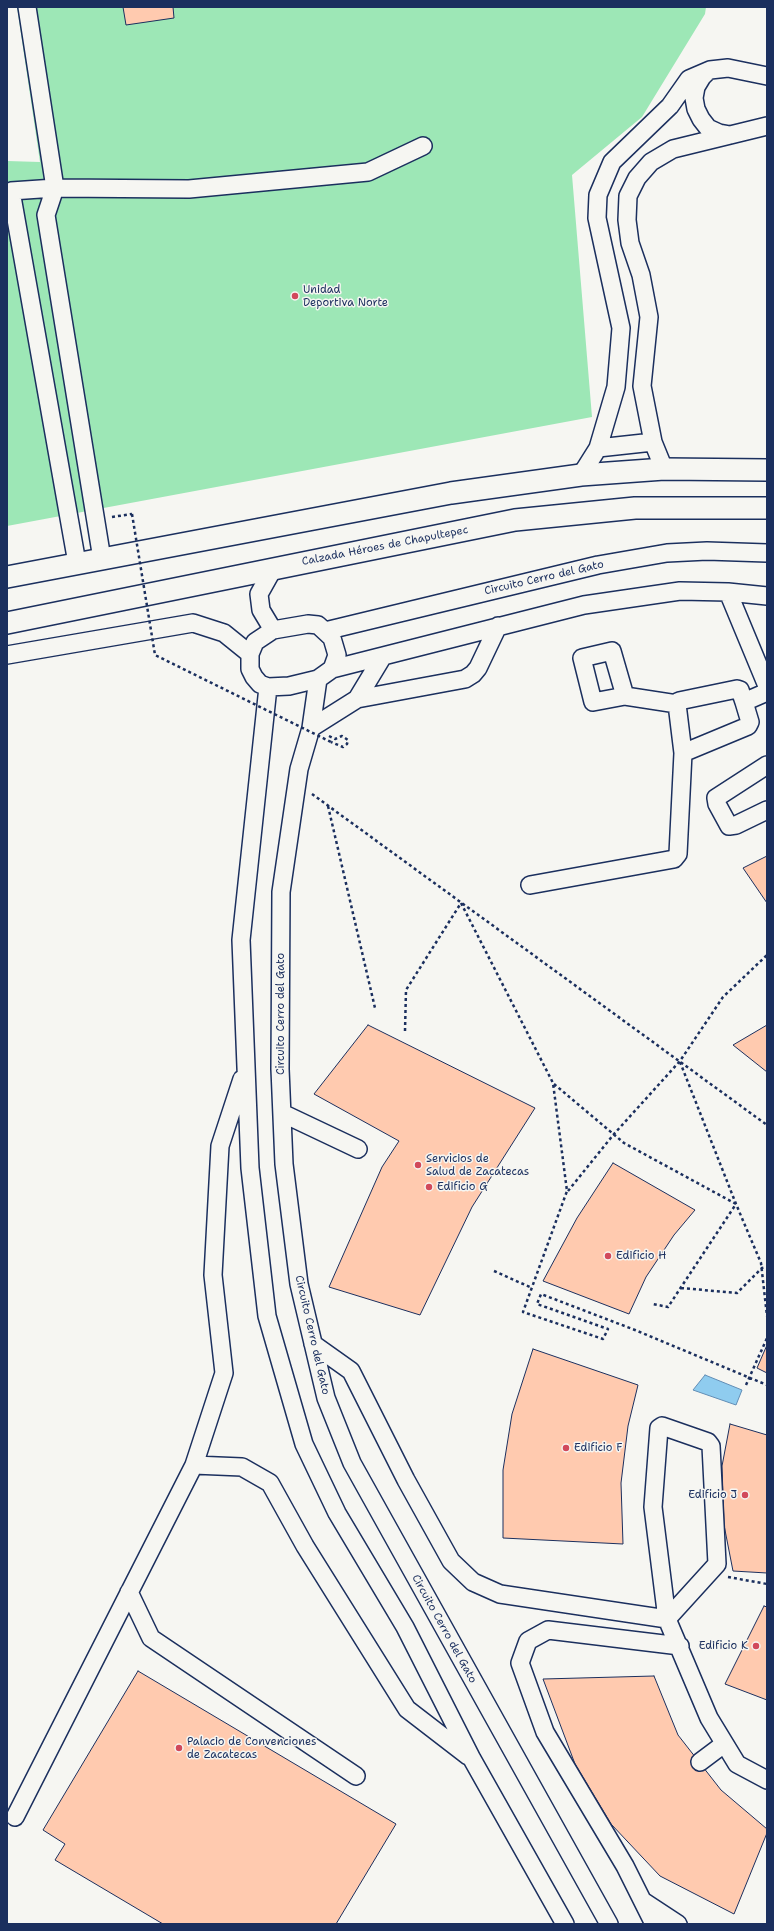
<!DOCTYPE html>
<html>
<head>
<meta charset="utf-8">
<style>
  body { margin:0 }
  #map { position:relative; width:774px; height:1931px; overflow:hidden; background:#f6f6f2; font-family:"Shantell Sans",sans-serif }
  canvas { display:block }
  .frame { position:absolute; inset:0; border:8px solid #1b2f5e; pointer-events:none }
</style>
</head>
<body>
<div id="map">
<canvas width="774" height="1931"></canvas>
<div class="frame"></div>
</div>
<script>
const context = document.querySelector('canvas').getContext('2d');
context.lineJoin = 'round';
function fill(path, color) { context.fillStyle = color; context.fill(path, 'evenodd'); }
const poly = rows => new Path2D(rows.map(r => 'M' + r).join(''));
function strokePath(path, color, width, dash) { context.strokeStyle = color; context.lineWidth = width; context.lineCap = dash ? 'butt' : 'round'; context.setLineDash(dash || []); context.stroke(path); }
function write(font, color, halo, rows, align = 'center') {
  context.font = font + ' "Shantell Sans",sans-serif'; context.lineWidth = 3; context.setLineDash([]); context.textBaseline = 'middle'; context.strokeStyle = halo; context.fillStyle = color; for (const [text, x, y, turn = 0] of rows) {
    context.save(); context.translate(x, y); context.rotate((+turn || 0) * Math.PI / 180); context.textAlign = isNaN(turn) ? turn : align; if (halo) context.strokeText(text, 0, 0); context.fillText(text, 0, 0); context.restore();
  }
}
fill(poly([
  [17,7,706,7,705,14,642,117,572,175,592,417,7,526,7,161,40,162]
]), '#9de7b6');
const water = poly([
  [705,1375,742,1390,736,1405,693,1390,705,1375]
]);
fill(water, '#8fccef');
strokePath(water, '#618db5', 1);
const building = poly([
  [123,7,173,7,174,18,126,25,123,7],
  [767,856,767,903,743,868,767,856],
  [368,1025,535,1108,472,1207,420,1315,329,1287,382,1167,399,1141,314,1094,368,1025],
  [767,1025,767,1072,733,1045,767,1025],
  [613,1163,695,1210,674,1235,646,1277,629,1314,543,1281,577,1218,613,1163],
  [767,1345,767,1373,757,1368,767,1345],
  [533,1349,638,1385,628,1426,621,1483,623,1544,503,1538,503,1470,512,1414,533,1349],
  [730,1424,767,1435,767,1573,733,1571,724,1525,722,1466,730,1424],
  [764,1606,767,1607,767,1700,725,1684,764,1606],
  [138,1671,396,1824,336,1924,163,1924,55,1860,65,1844,43,1830,138,1671],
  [654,1676,678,1735,721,1790,767,1829,767,1833,734,1914,660,1876,611,1824,575,1764,543,1679,654,1676]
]);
fill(building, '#ffcaaf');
strokePath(building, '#1b2f5e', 1);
const minor = poly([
  [27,7,55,188,46,215,102,559],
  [707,72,702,77,696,87,694,98,696,109,701,119,708,128,719,133,730,135],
  [598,448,653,442],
  [664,469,653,442,642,386,649,317,641,275,630,243,627,220,628,196,637,178,651,162,673,149,767,126],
  [581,475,598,448,616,387,621,328,597,218,598,195,612,162,670,106,689,79,710,70,728,68,767,76],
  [77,563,11,191,55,188,189,189,368,172,423,146],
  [273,569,259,594,261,610,273,630],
  [728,592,767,686],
  [308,624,318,625,332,638,337,655,332,669,318,679,289,686,268,687,260,684,254,677,250,669,250,654,255,642,273,630,308,624],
  [325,631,598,565,667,553,707,551,767,553],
  [7,655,193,623,224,633,250,654],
  [332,669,584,605,680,591,728,592,767,596],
  [318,679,311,728,299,769,281,892,280,1069,284,1164,299,1284,326,1398,352,1463,609,1924],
  [268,687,241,940,250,1168,267,1316,304,1444,337,1513,405,1627,472,1759,565,1924],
  [625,696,612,651,582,658,593,702,625,696,677,704],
  [357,699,383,656],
  [311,728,357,699,465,679,473,674,478,668,498,626],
  [683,753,677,704,679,701,737,689,740,690,744,702],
  [767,765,716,798,717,804,729,826,736,825,767,810],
  [530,885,674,859,678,854,683,753,748,726,750,722,744,702,767,692],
  [282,1113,358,1149],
  [313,1344,351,1371,406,1480,451,1561,473,1582,500,1594,667,1619],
  [194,1465,242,1467,270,1483,305,1546,407,1709,468,1756],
  [129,1592,151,1638,356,1776],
  [667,1619,717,1564,711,1446,708,1442,662,1426,659,1428,653,1507,667,1619,709,1718,737,1764,767,1780],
  [700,1762,724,1744],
  [15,1817,194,1465,224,1373,213,1275,220,1146,242,1079],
  [643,1901,678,1924],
  [654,1924,625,1866,545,1732,520,1663,528,1641,548,1630,680,1646]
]);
const major = poly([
  [7,577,451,493,581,475,664,469,767,470],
  [7,623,515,520,635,508,767,508]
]);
strokePath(minor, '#1b2f5e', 20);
strokePath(major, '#1b2f5e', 24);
strokePath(poly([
  [112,517,132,514],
  [329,736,335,739,342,736,348,740,347,744,343,747,331,742],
  [312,794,767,1125],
  [328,806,375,1008],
  [461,903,553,1083,567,1191,523,1312,603,1339,608,1329,537,1304,541,1294,635,1330,767,1385],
  [405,1031,406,990,461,903],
  [680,1062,736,1204,761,1263,767,1316],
  [554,1084,624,1143,736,1204,668,1307,653,1304],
  [568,1191,614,1134,680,1061,723,997,767,955],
  [494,1271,532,1288],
  [681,1288,737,1293,762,1268,767,1267],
  [746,1385,767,1338],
  [728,1577,767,1584]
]), '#1b2f5e', 2.5, [3, 3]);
strokePath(minor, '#f6f6f2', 17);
strokePath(major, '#f6f6f2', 21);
strokePath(poly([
  [132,514,155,655,331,742]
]), '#1b2f5e', 2.5, [3, 3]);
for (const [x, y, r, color] of [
  [295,296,4,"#d1495b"],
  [418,1165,4,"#d1495b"],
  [429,1187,4,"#d1495b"],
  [608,1256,4,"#d1495b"],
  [566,1448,4,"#d1495b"],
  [745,1495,4,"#d1495b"],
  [756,1646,4,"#d1495b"],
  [179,1748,4,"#d1495b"]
]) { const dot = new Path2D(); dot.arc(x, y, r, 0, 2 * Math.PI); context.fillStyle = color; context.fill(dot); strokePath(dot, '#f6f6f2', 1.5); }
write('11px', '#1b2f5e', '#f6f6f2', [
  ["Unidad",303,290],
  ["Deportiva Norte",303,303],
  ["Servicios de",426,1159],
  ["Salud de Zacatecas",426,1172],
  ["Edificio G",437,1187],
  ["Edificio H",616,1256],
  ["Edificio F",574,1448],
  ["Edificio J",737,1495,"right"],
  ["Edificio K",748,1646,"right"],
  ["Palacio de Convenciones",187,1742],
  ["de Zacatecas",187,1755]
], 'left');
write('11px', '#1b2f5e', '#f6f6f2', [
  ["Calzada Héroes de Chapultepec",385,546,-11],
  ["Circuito Cerro del Gato",544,578,-13],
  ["Circuito Cerro del Gato",281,1014,-90],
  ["Circuito Cerro del Gato",312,1335,77],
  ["Circuito Cerro del Gato",444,1629,61]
]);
</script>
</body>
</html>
